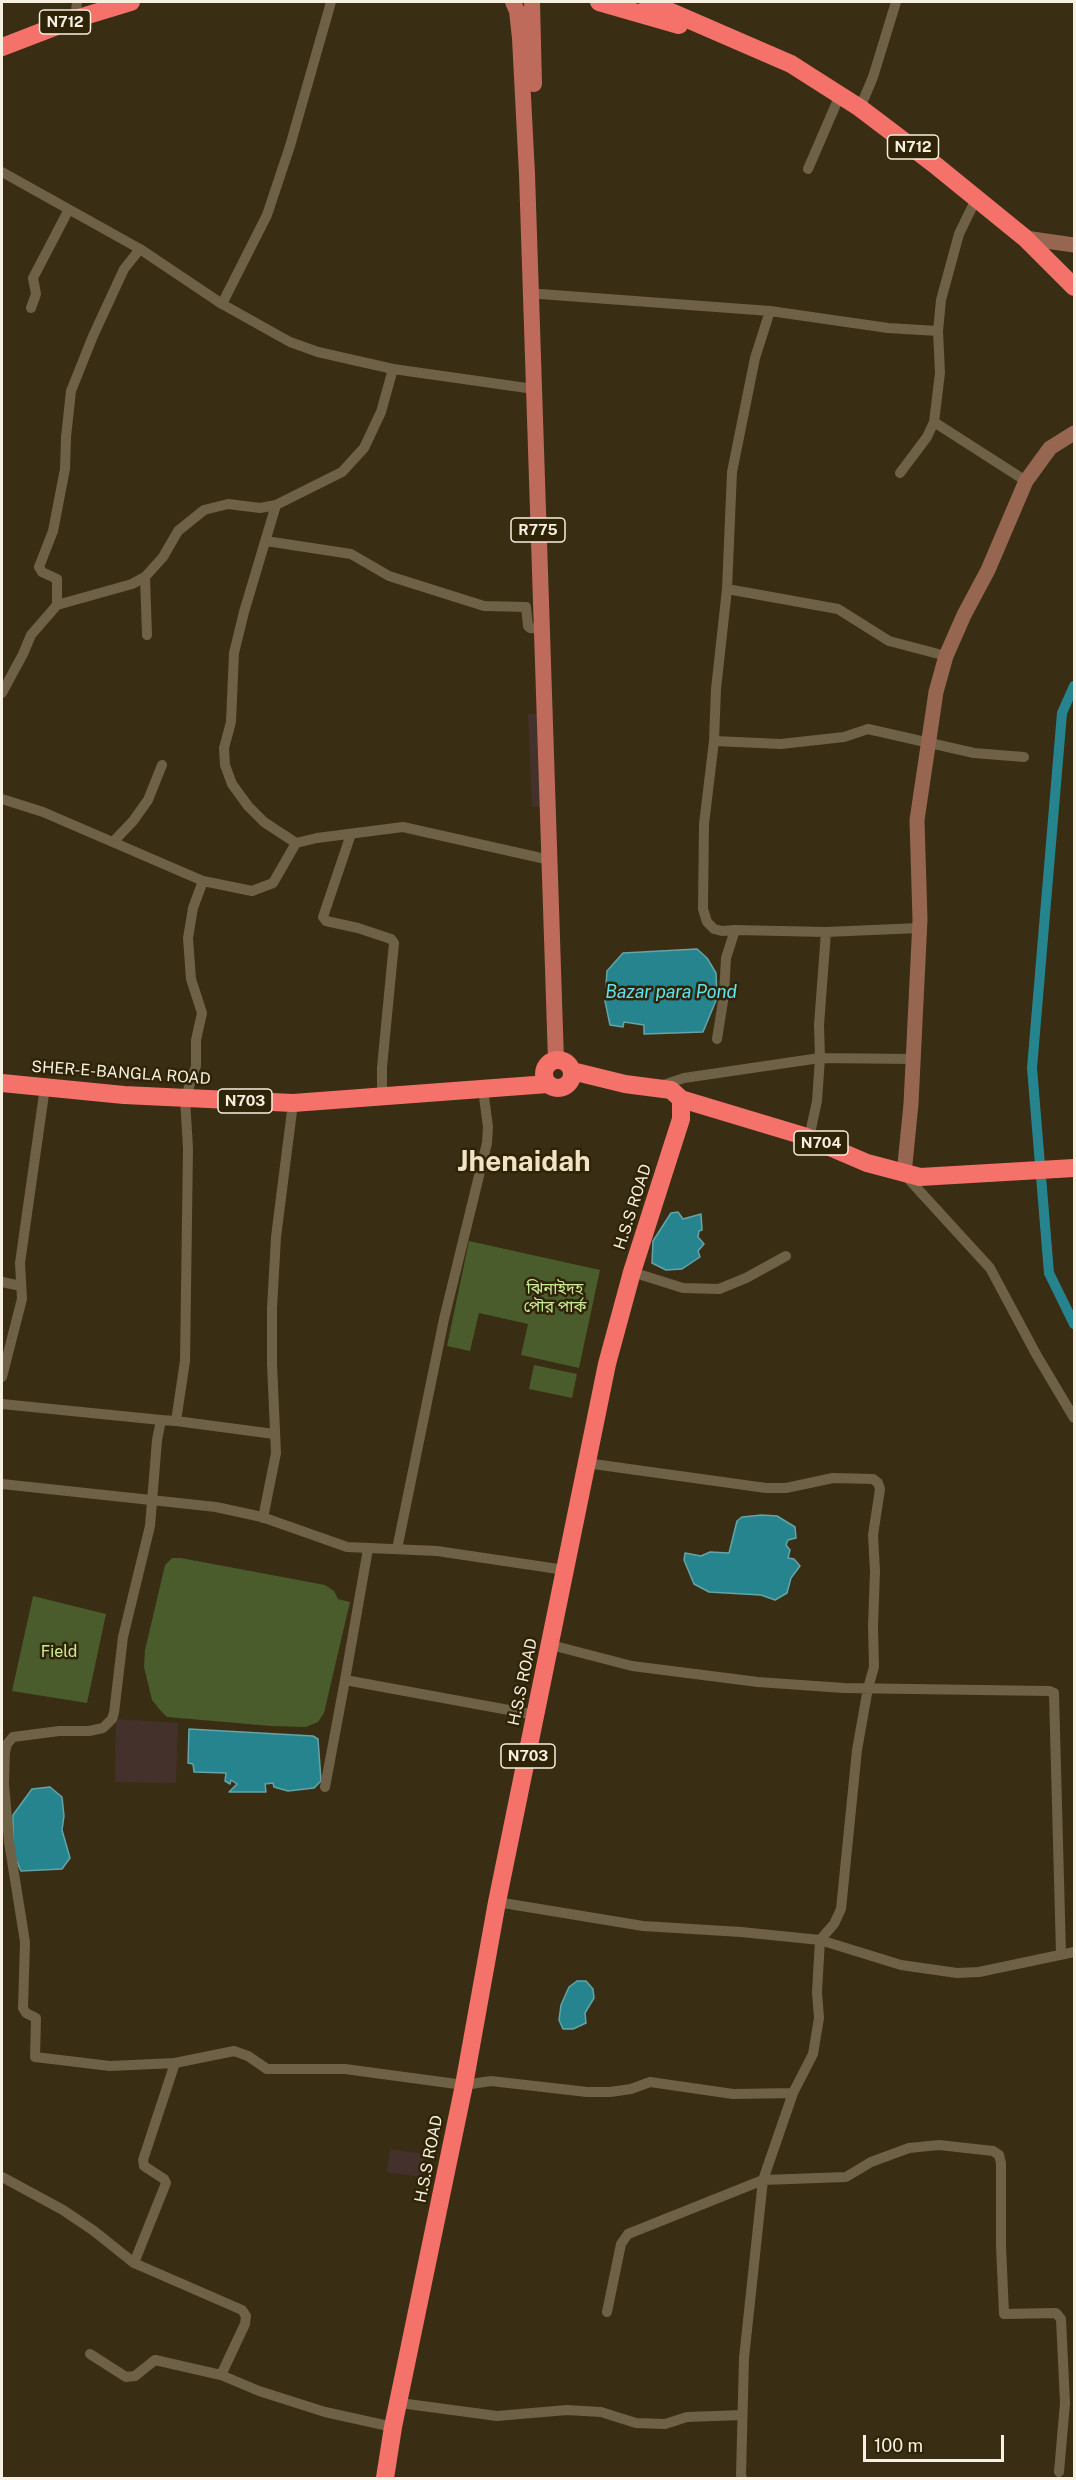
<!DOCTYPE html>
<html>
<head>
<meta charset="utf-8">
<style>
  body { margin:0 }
  #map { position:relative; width:1076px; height:2480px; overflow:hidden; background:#392d13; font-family:"Public Sans",sans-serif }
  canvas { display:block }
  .frame { position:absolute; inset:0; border:3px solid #f7f0e0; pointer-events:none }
  .scale { position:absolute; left:863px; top:2435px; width:141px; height:27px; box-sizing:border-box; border:3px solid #f7f0e0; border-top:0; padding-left:8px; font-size:18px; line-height:21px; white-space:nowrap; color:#f7f0e0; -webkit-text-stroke:4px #2f2408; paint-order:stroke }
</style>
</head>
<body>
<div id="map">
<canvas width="1076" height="2480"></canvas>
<div class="frame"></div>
<div class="scale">100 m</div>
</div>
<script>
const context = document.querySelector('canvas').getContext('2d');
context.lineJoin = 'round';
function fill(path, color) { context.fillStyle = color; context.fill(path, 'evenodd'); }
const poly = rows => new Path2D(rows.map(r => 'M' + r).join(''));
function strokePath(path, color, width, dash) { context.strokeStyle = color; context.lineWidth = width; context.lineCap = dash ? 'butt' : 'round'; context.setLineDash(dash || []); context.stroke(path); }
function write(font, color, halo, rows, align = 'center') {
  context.font = font + ' "Public Sans","Noto Sans Bengali",sans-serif'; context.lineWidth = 5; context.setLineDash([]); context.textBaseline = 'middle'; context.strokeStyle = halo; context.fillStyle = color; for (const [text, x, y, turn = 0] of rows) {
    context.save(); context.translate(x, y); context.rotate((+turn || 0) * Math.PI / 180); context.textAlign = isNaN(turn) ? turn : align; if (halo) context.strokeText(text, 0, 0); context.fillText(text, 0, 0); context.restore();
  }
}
fill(poly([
  [528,714,543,714,547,807,532,807],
  [116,1719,178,1723,176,1783,115,1782],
  [390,2149,424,2154,421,2177,387,2172]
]), '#45312c');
fill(poly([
  [469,1241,600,1270,579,1368,521,1355,528,1324,479,1313,470,1351,447,1346],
  [534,1365,577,1374,572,1398,529,1389],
  [172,1558,181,1558,325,1585,334,1591,338,1599,350,1602,324,1713,318,1722,306,1727,271,1726,167,1717,160,1710,152,1700,144,1667,145,1650,165,1565],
  [33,1596,106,1614,87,1703,12,1691]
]), '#4a5b2c');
const water = poly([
  [697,949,707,958,716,973,717,998,703,1032,644,1034,644,1025,624,1022,623,1027,610,1025,605,1001,607,971,623,953,697,949],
  [678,1212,683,1219,701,1214,702,1230,699,1231,698,1237,704,1244,698,1251,700,1257,682,1269,666,1270,652,1263,653,1241,671,1213,678,1212],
  [762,1515,777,1516,795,1527,796,1538,788,1540,786,1545,790,1550,788,1558,794,1559,800,1566,791,1578,787,1593,775,1600,761,1595,709,1592,694,1584,684,1560,685,1553,701,1556,710,1552,729,1553,737,1521,742,1517,762,1515],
  [189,1729,313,1736,318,1739,321,1781,314,1788,288,1791,274,1787,273,1783,265,1784,266,1792,229,1792,237,1784,231,1780,230,1784,225,1781,226,1773,194,1772,193,1764,188,1763,189,1729],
  [50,1787,62,1797,64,1816,62,1830,70,1858,62,1869,21,1871,13,1853,13,1815,32,1789,50,1787],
  [577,1981,586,1981,593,1989,594,1998,585,2013,586,2023,573,2029,563,2029,559,2020,561,2005,569,1987,577,1981]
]);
fill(water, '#26848e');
strokePath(water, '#65a4a7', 1.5);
strokePath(poly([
  [1074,686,1062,713,1032,1068,1049,1273,1074,1324]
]), '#26848e', 10);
strokePath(poly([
  [75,19,77,2],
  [860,108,873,77,896,2],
  [808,169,840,95],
  [2,172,140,249,222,304,290,342,318,352,393,369,534,389],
  [540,294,770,311,888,328,938,331],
  [222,304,267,215,290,146,331,2],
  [31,308,36,294,33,278,68,211],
  [934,422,1026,481],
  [900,473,927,437,934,422,940,373,938,331,941,300,959,234,976,199],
  [266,541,351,554,389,576,484,606,526,607,528,626,530,628,542,629],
  [145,577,147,635],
  [727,589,838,609,889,641,946,656],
  [57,605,132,584,145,577,163,557,178,531,204,510,228,504,260,508,276,505],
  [2,693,23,654,31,635,57,605,57,579,42,572,39,567,53,531,65,469,66,437,71,391,93,336,124,269,140,249],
  [714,741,716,689,727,589,732,472,755,358,770,311],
  [2,799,43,812,203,881,252,891,273,883,296,843,317,838,403,827,550,860],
  [351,834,323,917,326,921,358,928,391,939,394,943,382,1067,382,1098],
  [113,842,133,821,148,800,162,765],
  [296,843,264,822,248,806,232,784,225,765,224,748,231,722,234,653,244,612,276,505,342,472,364,448,381,412,393,369],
  [203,881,193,908,188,938,191,979,202,1013,196,1040,196,1066,185,1099,188,1148,185,1361,176,1421,161,1420,157,1440,150,1526,123,1637,114,1713,112,1719,103,1728,89,1731,59,1731,13,1737,7,1744,5,1752,4,1784,9,1842,25,1942,23,2008,26,2013,36,2018,35,2057,110,2066,175,2063,234,2051,248,2056,267,2069,345,2069,464,2085,491,2081,587,2092,610,2092,631,2089,650,2082,733,2094,793,2093],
  [735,930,722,931,714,929,707,922,703,909,704,824,714,741,781,744,844,737,868,729,974,753,1024,757],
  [717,1039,724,995,726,958,735,930,826,932,919,928],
  [660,1086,684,1078,820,1058,913,1059],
  [809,1138,817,1101,820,1058,819,1025,826,932],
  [904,1174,990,1268,1036,1354,1074,1418],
  [632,1272,683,1288,719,1289,746,1278,786,1256],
  [2,1282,21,1286],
  [2,1377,22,1299,20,1263,45,1087],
  [2,1404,161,1420],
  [176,1421,274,1434],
  [586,1463,766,1488,786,1488,833,1478,873,1479,878,1483,880,1489,873,1535,875,1571,873,1626,874,1667,868,1688,857,1750,841,1909,834,1924,820,1940,901,1965,957,1973,979,1972,1074,1952],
  [2,1484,216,1507,262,1517,347,1547,437,1551,565,1570],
  [263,1518,276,1453,272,1364,272,1308,276,1237,293,1103],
  [368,1549,345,1680,536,1715],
  [397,1549,444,1319,487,1143,488,1127,483,1089],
  [551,1645,632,1666,758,1682,844,1688,1049,1691,1054,1693,1061,1954],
  [325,1787,345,1680],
  [497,1902,643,1926,741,1932,820,1940,817,1992,819,2018,813,2054,793,2093,763,2180,744,2358,741,2475,742,2478],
  [2,2177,63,2210,94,2231,134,2263,242,2310,246,2316,245,2324,221,2375,259,2391,325,2412,393,2427],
  [134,2263,166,2183,164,2179,144,2166,143,2160,175,2063],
  [607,2312,621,2244,628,2234,763,2180,846,2177,871,2162,909,2148,939,2145,993,2151,999,2155,1001,2163,1001,2246,1004,2314,1056,2313,1061,2319,1065,2403,1059,2472],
  [90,2354,126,2377,135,2376,155,2360,221,2375],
  [400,2403,497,2416,567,2410,601,2412,636,2423,665,2424,687,2417,742,2415]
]), '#6e6145', 10);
strokePath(poly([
  [1025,238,1074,245],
  [904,1174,911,1104,920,920,917,820,936,692,946,656,964,615,988,570,1026,481,1050,448,1074,433]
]), '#966650', 15);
strokePath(poly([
  [513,2,517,11,520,38,527,174,556,1060],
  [532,2,534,84]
]), '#be6b5b', 16);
strokePath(poly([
  [599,2,679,25],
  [648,2,791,64,860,108,934,164,1025,238,1074,287],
  [2,47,75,19,131,2],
  '544 1074a14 14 0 1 1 28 0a14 14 0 1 1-28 0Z',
  [2,1083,124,1095,293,1103,548,1084],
  [681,1099,804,1136,867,1163,920,1177,1074,1168],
  [385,2478,393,2427,464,2085,497,1902,607,1364,632,1272,681,1119,681,1099,671,1090,625,1084,572,1071]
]), '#f4726a', 18);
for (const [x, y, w] of [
  [65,22,51],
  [913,147,51],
  [538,530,54],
  [245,1101,54],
  [821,1143,54],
  [528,1756,54]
]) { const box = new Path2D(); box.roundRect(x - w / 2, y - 12, w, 24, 4.5); context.fillStyle = '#2f2408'; context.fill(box); strokePath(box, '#f7f0e0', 1.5); }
write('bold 15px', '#f7f0e0', null, [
  ["N712",65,22],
  ["N712",913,147],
  ["R775",538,530],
  ["N703",245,1101],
  ["N704",821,1143],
  ["N703",528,1756]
]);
write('16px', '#f7f0e0', '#2f2408', [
  ["SHER-E-BANGLA ROAD",121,1073,4],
  ["H.S.S ROAD",633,1207,-72],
  ["H.S.S ROAD",523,1682,-78],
  ["H.S.S ROAD",429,2159,-79]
]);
write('16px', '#cbeb96', '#2f2408', [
  ["ঝিনাইদহ",555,1289],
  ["পৌর পার্ক",555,1307],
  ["Field",59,1652]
]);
write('italic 18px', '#60e2f1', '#2f2408', [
  ["Bazar para Pond",671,992]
]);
write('bold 28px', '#f1e3c3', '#2f2408', [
  ["Jhenaidah",524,1162]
]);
</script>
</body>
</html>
